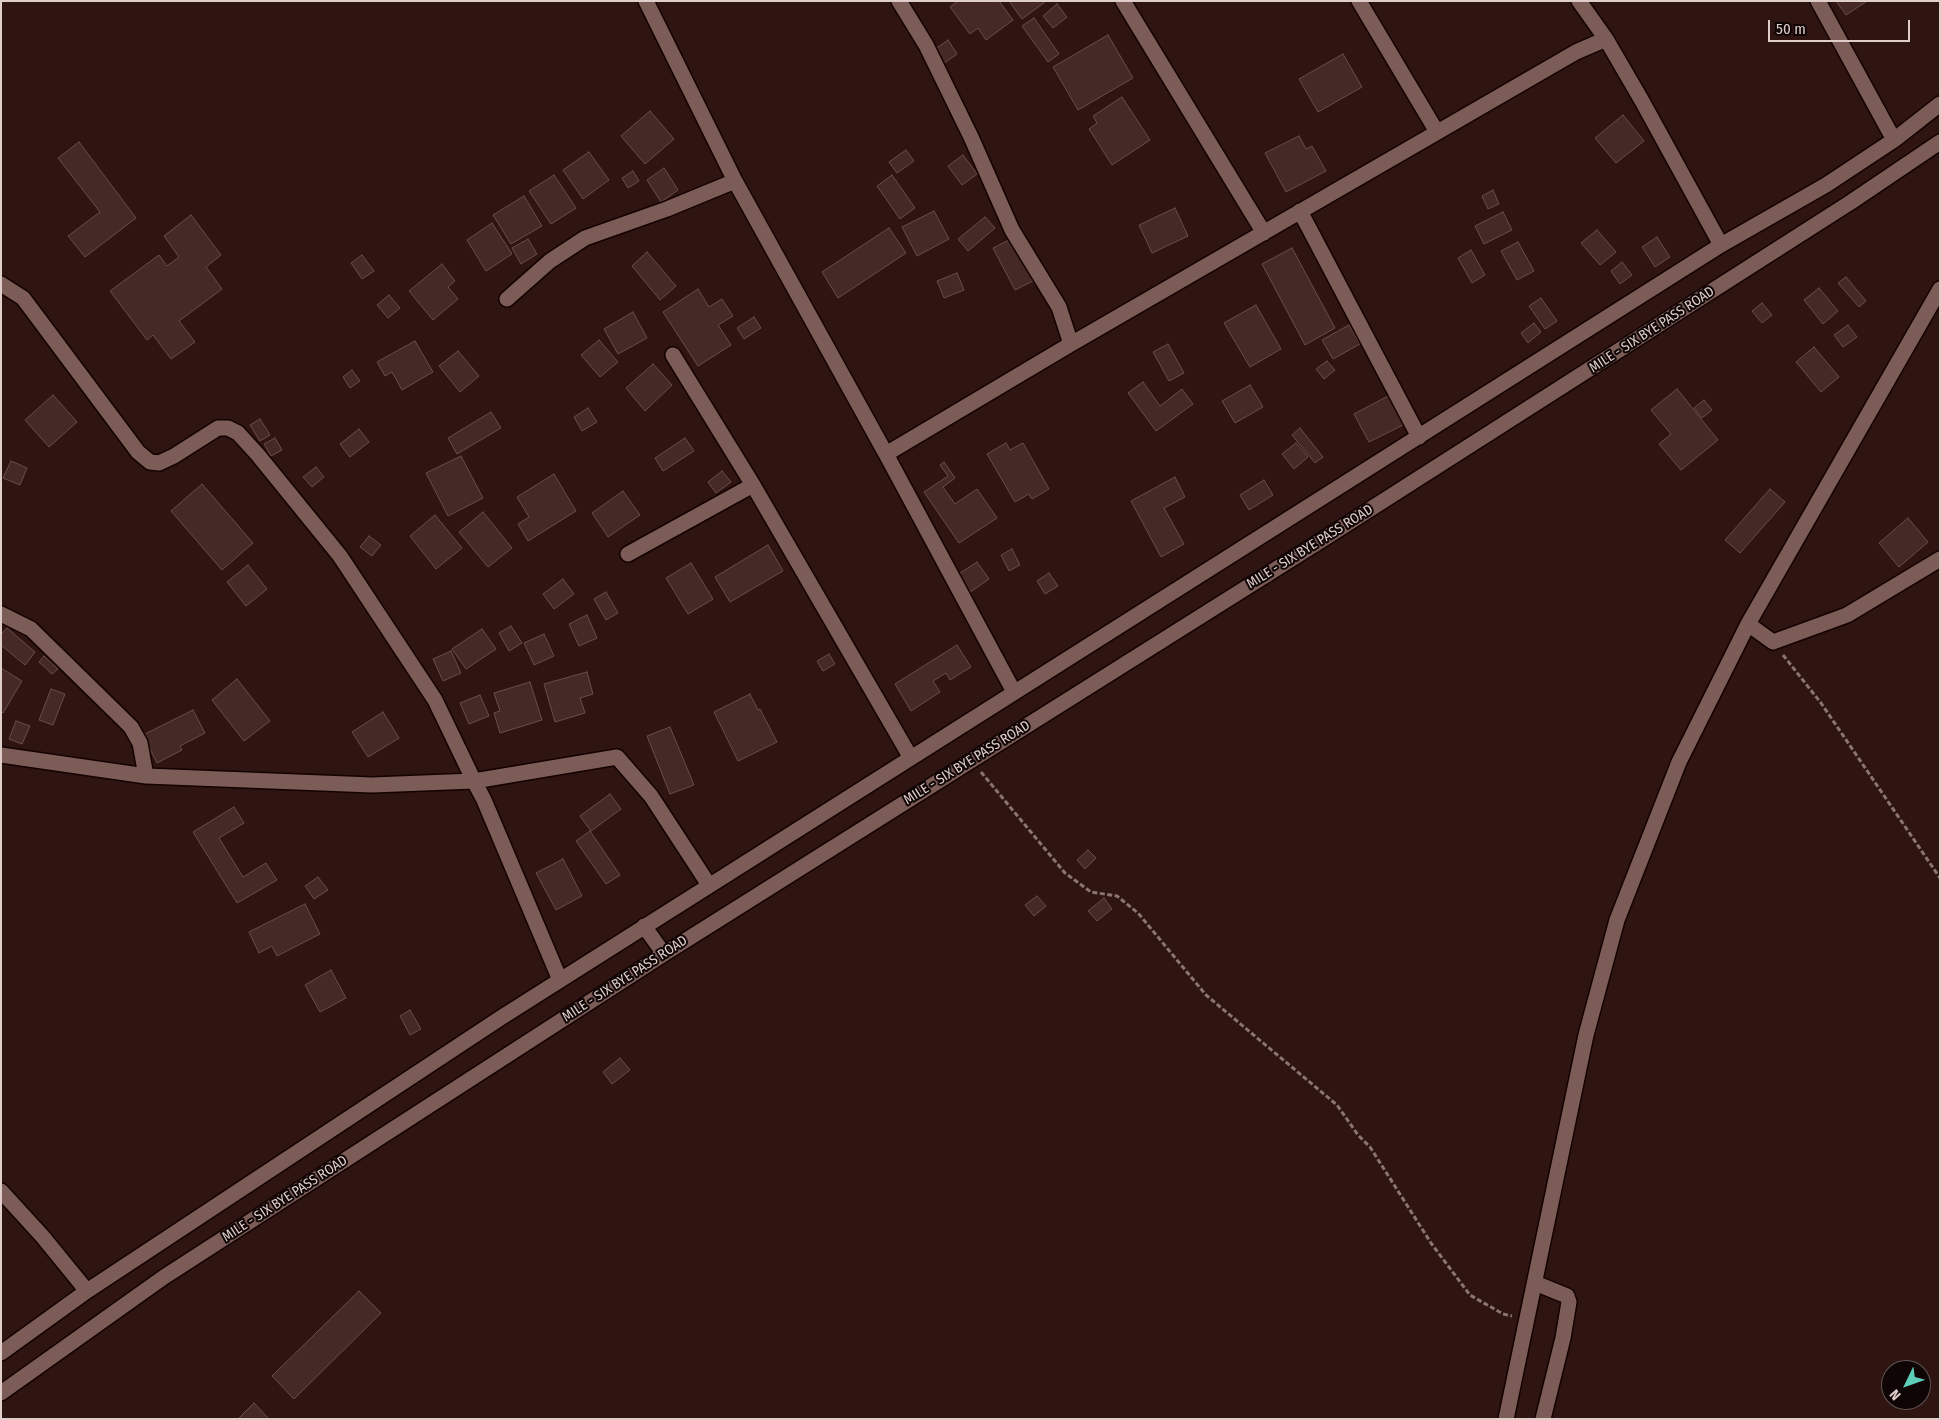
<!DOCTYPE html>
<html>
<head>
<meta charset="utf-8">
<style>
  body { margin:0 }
  #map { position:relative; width:1941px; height:1420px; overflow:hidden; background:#2e1512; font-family:"Fira Sans Condensed",sans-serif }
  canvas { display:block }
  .frame { position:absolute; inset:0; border:2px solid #e0cecb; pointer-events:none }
  .north { position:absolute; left:1881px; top:1360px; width:50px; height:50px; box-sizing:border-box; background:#0e0504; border:1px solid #625554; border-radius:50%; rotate:228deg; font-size:14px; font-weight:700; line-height:20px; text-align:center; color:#e0cecb }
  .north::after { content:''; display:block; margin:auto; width:18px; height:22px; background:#5eceb8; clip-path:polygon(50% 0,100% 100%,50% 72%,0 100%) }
  .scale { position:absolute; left:1768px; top:20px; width:142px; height:22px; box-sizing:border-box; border:2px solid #e0cecb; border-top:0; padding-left:6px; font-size:15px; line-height:18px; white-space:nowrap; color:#e0cecb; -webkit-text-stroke:4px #0e0504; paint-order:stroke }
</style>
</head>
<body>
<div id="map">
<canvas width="1941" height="1420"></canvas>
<div class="frame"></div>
<div class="north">N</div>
<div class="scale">50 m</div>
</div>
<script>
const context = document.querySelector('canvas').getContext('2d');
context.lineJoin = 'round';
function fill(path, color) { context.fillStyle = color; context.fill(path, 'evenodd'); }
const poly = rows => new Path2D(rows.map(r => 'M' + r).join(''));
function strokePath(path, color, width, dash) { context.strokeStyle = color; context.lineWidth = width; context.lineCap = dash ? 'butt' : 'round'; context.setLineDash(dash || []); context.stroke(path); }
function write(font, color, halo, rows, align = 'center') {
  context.font = font + ' "Fira Sans Condensed",sans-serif'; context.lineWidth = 4; context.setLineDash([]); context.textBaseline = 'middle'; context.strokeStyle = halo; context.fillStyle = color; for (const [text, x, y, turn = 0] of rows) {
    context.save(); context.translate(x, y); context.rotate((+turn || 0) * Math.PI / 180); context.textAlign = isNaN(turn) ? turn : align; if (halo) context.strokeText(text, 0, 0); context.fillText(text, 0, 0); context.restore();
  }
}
const building = poly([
  [958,1,999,1,1013,20,986,40,978,28,970,34,950,7,958,1],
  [1009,1,1045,1,1045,2,1022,19,1009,1],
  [1836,1,1867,1,1846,15,1836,1],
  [1057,4,1067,17,1053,28,1043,16,1057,4],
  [1034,18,1059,54,1048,62,1022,26,1034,18],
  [1108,35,1133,78,1078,110,1053,67,1108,35],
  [948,40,957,54,943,64,934,50,948,40],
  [1343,54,1362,87,1318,112,1299,79,1343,54],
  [1122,97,1150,140,1112,165,1089,129,1097,123,1093,116,1122,97],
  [650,111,674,139,645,164,621,136,650,111],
  [1623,115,1644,141,1616,163,1595,138,1623,115],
  [1299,136,1306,149,1312,146,1326,171,1286,192,1265,153,1299,136],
  [79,142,136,218,85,257,68,236,100,212,58,158,79,142],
  [906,150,914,161,897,173,889,162,906,150],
  [589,152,609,180,583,199,563,170,589,152],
  [963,155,977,174,962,185,948,166,963,155],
  [664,168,678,190,661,202,647,180,664,168],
  [633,171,639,181,628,188,622,178,633,171],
  [554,175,576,208,551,224,529,191,554,175],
  [892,175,915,208,900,219,877,186,892,175],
  [1493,190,1499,204,1488,209,1482,196,1493,190],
  [524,196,542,226,511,244,493,215,524,196],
  [1175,208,1188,236,1152,253,1139,225,1175,208],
  [934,211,949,239,917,256,902,227,934,211],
  [1503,212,1512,230,1484,244,1475,226,1503,212],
  [191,215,221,255,206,267,222,289,179,321,195,342,171,359,153,335,147,340,110,291,159,255,167,266,179,257,164,236,191,215],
  [985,217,995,228,968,251,958,239,985,217],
  [492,223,512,254,486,271,467,240,492,223],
  [889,228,906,253,838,298,822,272,889,228],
  [1597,230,1616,252,1600,265,1581,243,1597,230],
  [1657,237,1670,257,1655,267,1642,247,1657,237],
  [528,239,537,254,521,264,512,248,528,239],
  [1011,239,1033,281,1015,290,993,248,1011,239],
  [1518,242,1534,271,1517,280,1501,251,1518,242],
  [1292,248,1335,328,1305,345,1262,264,1292,248],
  [1471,250,1485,275,1472,283,1458,258,1471,250],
  [647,252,676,286,660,300,632,266,647,252],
  [362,255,374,271,362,279,351,263,362,255],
  [1622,262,1632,275,1620,284,1611,271,1622,262],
  [442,264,455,281,448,287,458,299,433,320,409,291,442,264],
  [957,273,964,290,944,298,937,281,957,273],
  [1846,277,1866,301,1859,307,1838,283,1846,277],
  [1819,288,1838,311,1823,324,1804,300,1819,288],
  [698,289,709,307,722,299,733,316,718,325,731,345,698,366,663,312,698,289],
  [389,295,400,308,388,318,377,305,389,295],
  [1541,298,1557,321,1545,329,1529,306,1541,298],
  [1762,303,1772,315,1762,323,1752,311,1762,303],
  [1256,305,1281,349,1250,367,1224,323,1256,305],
  [633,312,647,338,618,354,604,329,633,312],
  [754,317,761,328,744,339,737,328,754,317],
  [1534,323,1541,332,1528,343,1521,333,1534,323],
  [1349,325,1360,344,1333,359,1322,340,1349,325],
  [1848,325,1857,337,1843,347,1834,335,1848,325],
  [599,340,618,362,600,377,581,355,599,340],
  [415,341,433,372,402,390,392,372,385,376,377,362,415,341],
  [1168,344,1184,373,1169,381,1153,352,1168,344],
  [1814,347,1839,377,1821,392,1796,362,1814,347],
  [458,351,479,376,460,392,439,366,458,351],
  [1327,361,1335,370,1324,379,1316,369,1327,361],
  [653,364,672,385,645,411,626,388,653,364],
  [352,370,360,381,350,388,343,377,352,370],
  [1143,382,1160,406,1182,389,1193,404,1156,431,1128,393,1143,382],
  [1250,385,1263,407,1235,423,1222,401,1250,385],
  [1677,389,1718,440,1681,470,1659,444,1671,434,1651,410,1677,389],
  [53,395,77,422,49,447,25,420,53,395],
  [1388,396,1403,425,1369,442,1354,414,1388,396],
  [1704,400,1712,410,1702,418,1694,408,1704,400],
  [588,408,597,422,582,431,574,417,588,408],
  [491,412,501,428,457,454,448,438,491,412],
  [260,419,270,435,260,441,250,425,260,419],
  [1300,428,1323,457,1315,463,1292,435,1300,428],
  [359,429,369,442,350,457,340,444,359,429],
  [275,438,282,450,271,456,264,444,275,438],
  [685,438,694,451,663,471,655,458,685,438],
  [1006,443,1010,450,1023,443,1049,489,1032,499,1029,494,1015,502,987,454,1006,443],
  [1296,443,1308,457,1294,469,1282,454,1296,443],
  [461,456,483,498,448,516,426,473,461,456],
  [11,461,27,468,20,485,3,478,11,461],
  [944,462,955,478,943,487,955,504,977,489,997,518,959,543,924,492,948,476,940,465,944,462],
  [316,467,324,477,312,487,303,477,316,467],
  [722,471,731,482,716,493,708,482,722,471],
  [554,474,576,511,528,541,518,524,529,517,517,497,554,474],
  [1175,477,1185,497,1164,508,1184,544,1161,557,1131,501,1175,477],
  [1264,480,1273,495,1249,510,1240,495,1264,480],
  [202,484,253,543,222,570,171,511,202,484],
  [1770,489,1785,502,1740,553,1725,540,1770,489],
  [623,491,640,515,608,537,592,513,623,491],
  [483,512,512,548,488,567,459,532,483,512],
  [435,515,462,548,436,569,410,536,435,515],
  [1908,518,1928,542,1899,567,1879,543,1908,518],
  [369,536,381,545,372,556,360,547,369,536],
  [768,545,783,571,730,602,715,577,768,545],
  [1012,549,1020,565,1009,571,1001,555,1012,549],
  [977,562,989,579,969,593,957,575,977,562],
  [691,563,713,599,688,614,666,578,691,563],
  [248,565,267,589,246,606,227,582,248,565],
  [1049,573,1058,586,1045,594,1037,581,1049,573],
  [563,579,574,594,554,609,543,594,563,579],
  [606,592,618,613,606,620,594,599,606,592],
  [587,615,597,638,579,646,569,624,587,615],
  [511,626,522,643,509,651,499,633,511,626],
  [7,628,35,652,25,665,1,645,1,634,7,628],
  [482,629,496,649,466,669,452,649,482,629],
  [544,634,554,656,534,665,524,643,544,634],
  [957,645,971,667,950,680,946,673,933,681,940,692,911,711,895,684,957,645],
  [451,651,461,673,443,681,433,659,451,651],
  [829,654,835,664,823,671,817,661,829,654],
  [44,656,58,669,52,674,39,662,44,656],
  [1,668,22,681,3,713,1,711,1,668],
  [587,672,593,694,580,698,585,713,555,722,544,684,587,672],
  [237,679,270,721,244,741,212,700,237,679],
  [530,682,542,720,500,733,494,713,500,711,494,693,530,682],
  [51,689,65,694,53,725,39,720,51,689],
  [750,694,758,710,760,709,777,742,738,761,714,712,750,694],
  [480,695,489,716,469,724,460,703,480,695],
  [193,710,205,733,180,746,182,750,157,763,143,735,193,710],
  [383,712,399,738,368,757,352,732,383,712],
  [16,721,30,726,22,744,9,739,16,721],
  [670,727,694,785,670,794,647,736,670,727],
  [610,794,621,809,591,831,580,816,610,794],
  [234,807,244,823,219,838,243,877,266,863,277,880,237,903,193,832,234,807],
  [590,831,620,875,606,884,576,841,590,831],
  [1088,850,1096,858,1085,869,1077,860,1088,850],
  [563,859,582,896,556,910,536,873,563,859],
  [318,877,328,890,314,899,305,886,318,877],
  [1037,896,1046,906,1034,916,1025,905,1037,896],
  [1104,898,1112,909,1097,921,1088,911,1104,898],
  [305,904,320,934,277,956,272,946,259,953,249,932,305,904],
  [331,970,346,998,320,1012,305,985,331,970],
  [410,1010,421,1029,410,1035,400,1016,410,1010],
  [620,1058,630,1070,612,1084,603,1072,620,1058],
  [359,1291,381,1313,294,1399,272,1376,359,1291],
  [254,1403,269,1419,238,1419,254,1403]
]);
fill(building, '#442926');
strokePath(building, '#6b4d49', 1);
const minor = poly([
  [646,1,735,181,886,454],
  [899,1,926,45,971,137,1012,230,1059,307,1071,344],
  [1123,1,1264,233],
  [1359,1,1437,132],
  [1579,1,1606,39],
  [1818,1,1894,140],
  [1300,211,1419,437],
  [1,284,23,298,138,452,150,462,159,463,174,456,218,428,228,428,238,433,258,455,340,556,435,700,474,781,372,785,146,776,1,755],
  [507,299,550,261,585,238,667,209,735,181],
  [673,355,753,485,911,758],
  [628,554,753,485],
  [1,614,31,629,131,727,140,743,146,776],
  [1748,624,1773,642,1847,615,1940,559],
  [1014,692,886,454,1071,344,1576,52,1606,39,1642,101,1721,245],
  [644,926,664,954],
  [560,980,484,800,474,781,617,757,651,796,709,885],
  [1,1191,43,1237,87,1291],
  [1535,1283,1567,1296,1569,1302,1563,1338,1543,1419],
  [1,1353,87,1291,502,1017,1721,245,1826,185,1894,140,1940,104],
  [1,1393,164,1277,664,954,1322,540,1851,202,1940,142],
  [1506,1419,1586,1035,1617,920,1679,762,1748,624,1940,289]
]);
strokePath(minor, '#140201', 18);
strokePath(poly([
  [1783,655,1821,703,1940,878],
  [981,772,1065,873,1091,892,1117,896,1138,913,1206,995,1337,1105,1358,1135,1370,1147,1431,1243,1470,1295,1503,1314,1512,1316]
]), '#8a7572', 3, [5, 2.5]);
strokePath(minor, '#7b5c57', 15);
write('14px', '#e0cecb', '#0e0504', [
  ["MILE - SIX BYE PASS ROAD",1652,330,-33],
  ["MILE - SIX BYE PASS ROAD",1310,547,-32],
  ["MILE - SIX BYE PASS ROAD",967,763,-32],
  ["MILE - SIX BYE PASS ROAD",625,979,-33],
  ["MILE - SIX BYE PASS ROAD",285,1199,-33]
]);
</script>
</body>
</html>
